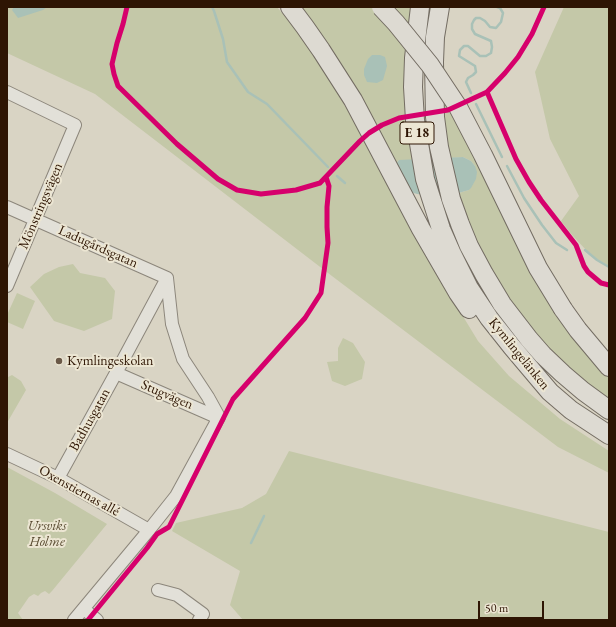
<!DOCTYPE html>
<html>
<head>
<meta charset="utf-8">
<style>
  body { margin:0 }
  #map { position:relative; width:616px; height:627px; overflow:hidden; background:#d9d4c4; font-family:"EB Garamond",serif }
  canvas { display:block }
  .frame { position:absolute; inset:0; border:8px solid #2e1503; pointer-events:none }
  .scale { position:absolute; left:478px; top:601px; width:66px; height:18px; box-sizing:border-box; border:2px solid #2e1503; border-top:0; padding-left:5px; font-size:12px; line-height:14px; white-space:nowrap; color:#2e1503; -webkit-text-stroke:3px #ece6d3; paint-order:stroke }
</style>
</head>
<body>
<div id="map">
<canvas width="616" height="627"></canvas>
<div class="frame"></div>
<div class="scale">50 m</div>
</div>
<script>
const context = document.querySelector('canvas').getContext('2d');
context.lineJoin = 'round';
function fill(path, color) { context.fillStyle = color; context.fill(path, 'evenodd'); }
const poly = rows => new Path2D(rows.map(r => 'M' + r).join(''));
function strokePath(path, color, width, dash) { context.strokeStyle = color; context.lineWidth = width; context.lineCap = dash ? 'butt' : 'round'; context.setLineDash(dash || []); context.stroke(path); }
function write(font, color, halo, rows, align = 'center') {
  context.font = font + ' "EB Garamond",serif'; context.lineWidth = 4; context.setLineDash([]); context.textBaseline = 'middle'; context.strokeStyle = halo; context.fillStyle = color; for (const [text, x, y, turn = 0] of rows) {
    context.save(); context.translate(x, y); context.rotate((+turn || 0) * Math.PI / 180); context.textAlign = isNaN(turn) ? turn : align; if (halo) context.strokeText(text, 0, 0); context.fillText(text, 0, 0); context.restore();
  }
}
fill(poly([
  [7,7,277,7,301,36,332,83,371,152,422,249,478,341,509,376,560,419,609,451,609,473,558,447,328,273,95,94,7,53],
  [297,7,413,7,413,160,399,160,394,166],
  [564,7,609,7,609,266,597,259,586,250,573,236,561,221,579,196,550,139,535,72],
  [443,100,456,120,594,363,609,378,609,401,593,390,554,355,523,319,498,283,474,235,459,193,469,190,475,166,471,161,463,157,450,158,445,129],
  [73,264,80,273,105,278,115,291,112,319,84,331,54,321,30,287,44,274,59,267],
  [17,293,35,301,23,329,7,322,7,315],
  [343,338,353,343,365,362,362,379,345,386,332,381,327,362,338,361,338,348],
  [12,375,21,381,26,390,7,423,7,377,8,377],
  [289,451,609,532,609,620,243,620,230,605,240,571,172,531,176,523,242,508,266,494],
  [7,467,55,493,107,524,52,591,49,594,45,591,41,593,38,596,34,594,29,597,18,613,23,620,7,620]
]), '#c4c8a8');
fill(poly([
  [14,7,47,7,43,10,18,18,12,10],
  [372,55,380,55,385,57,387,66,383,80,377,83,367,82,364,75,364,69,368,59],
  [463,157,471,161,475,166,477,172,476,179,471,188,469,190,455,194,439,196,417,194,401,189,394,166,399,160]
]), '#a9c1b7');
strokePath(poly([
  [212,7,214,11,223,39,227,62,248,92,267,104,328,167],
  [471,93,466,82,468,78,473,75,476,72,475,66,459,56,460,50,464,46,468,46,480,56,486,56,491,53,492,47,491,41,475,34,472,29,472,24,474,20,476,18,480,18,485,21,490,27,496,28,501,22,503,13,500,8,497,7],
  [476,104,502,157],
  [507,166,524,198,542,225,556,243,567,250],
  [337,176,345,183],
  [585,250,597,260,609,267],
  [251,543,264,516]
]), '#a9c1b7', 2.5);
const minor = poly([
  [7,92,75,125,7,286],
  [7,207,167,278],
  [167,278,172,324,183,359,208,397,219,417,218,419],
  [116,373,212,415,218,419],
  [7,454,58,478,149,530],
  [58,478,116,373,167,278],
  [158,590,177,595,203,614,199,620],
  [84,609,97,620],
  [74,620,149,530,176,496,218,419]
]);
const highway = poly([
  [290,7,305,27,321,50,353,100,421,229,458,293,469,309],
  [420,7,414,58,413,87,415,120,425,179,441,229,452,254,469,288,489,318,512,347,550,392,571,410,609,435],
  [440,7,435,37,434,62,435,117,439,147,451,199,460,224,469,246,484,274,502,304,529,339,543,355,563,374,583,391,609,410],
  [563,309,578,330,609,367]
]);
strokePath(minor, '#8c867b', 14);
strokePath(highway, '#736c62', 20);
strokePath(minor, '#e2e0d8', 12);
strokePath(highway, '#dddad2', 18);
const highwayBridge = poly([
  [381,7,396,23,430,65,458,107,483,155,538,268,563,309]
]);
strokePath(highwayBridge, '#736c62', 20, []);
strokePath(highwayBridge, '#dddad2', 18);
strokePath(poly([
  [127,7,123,24,117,43,112,64,114,74,118,86,177,144,218,179,237,190,261,194,296,190,320,183,360,141,369,133,382,125,399,118,448,110,487,92,505,73,518,57,532,34,544,7],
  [487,92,516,159,529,182,541,200,576,245,584,266,588,272,601,283,609,285],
  [88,620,147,548,157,534,169,527,233,399,305,318,321,293,328,243,327,227,327,207,329,186,326,177]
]), '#d6006c', 5);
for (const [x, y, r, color] of [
  [59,361,4,"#6a5847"]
]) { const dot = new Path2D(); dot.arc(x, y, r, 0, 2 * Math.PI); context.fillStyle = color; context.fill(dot); strokePath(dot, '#ece6d3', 1.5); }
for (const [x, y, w] of [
  [417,133,34]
]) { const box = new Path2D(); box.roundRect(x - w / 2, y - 11, w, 22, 3); context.fillStyle = '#ece6d3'; context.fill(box); strokePath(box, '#2e1503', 1); }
write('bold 13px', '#2e1503', null, [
  ["E 18",417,133]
]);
write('14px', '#2e1503', '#ece6d3', [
  ["Mönstringsvägen",41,206,-67],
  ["Ladugårdsgatan",98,247,24],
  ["Kymlingelänken",519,354,51],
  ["Stugvägen",167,395,23],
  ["Badhusgatan",90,420,-61],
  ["Oxenstiernas allé",79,491,29]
]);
write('14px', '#2e1503', '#ece6d3', [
  ["Kymlingeskolan",67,361]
], 'left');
write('italic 14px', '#56482e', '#ece6d3', [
  ["Ursviks",47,526],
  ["Holme",47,542]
]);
</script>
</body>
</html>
